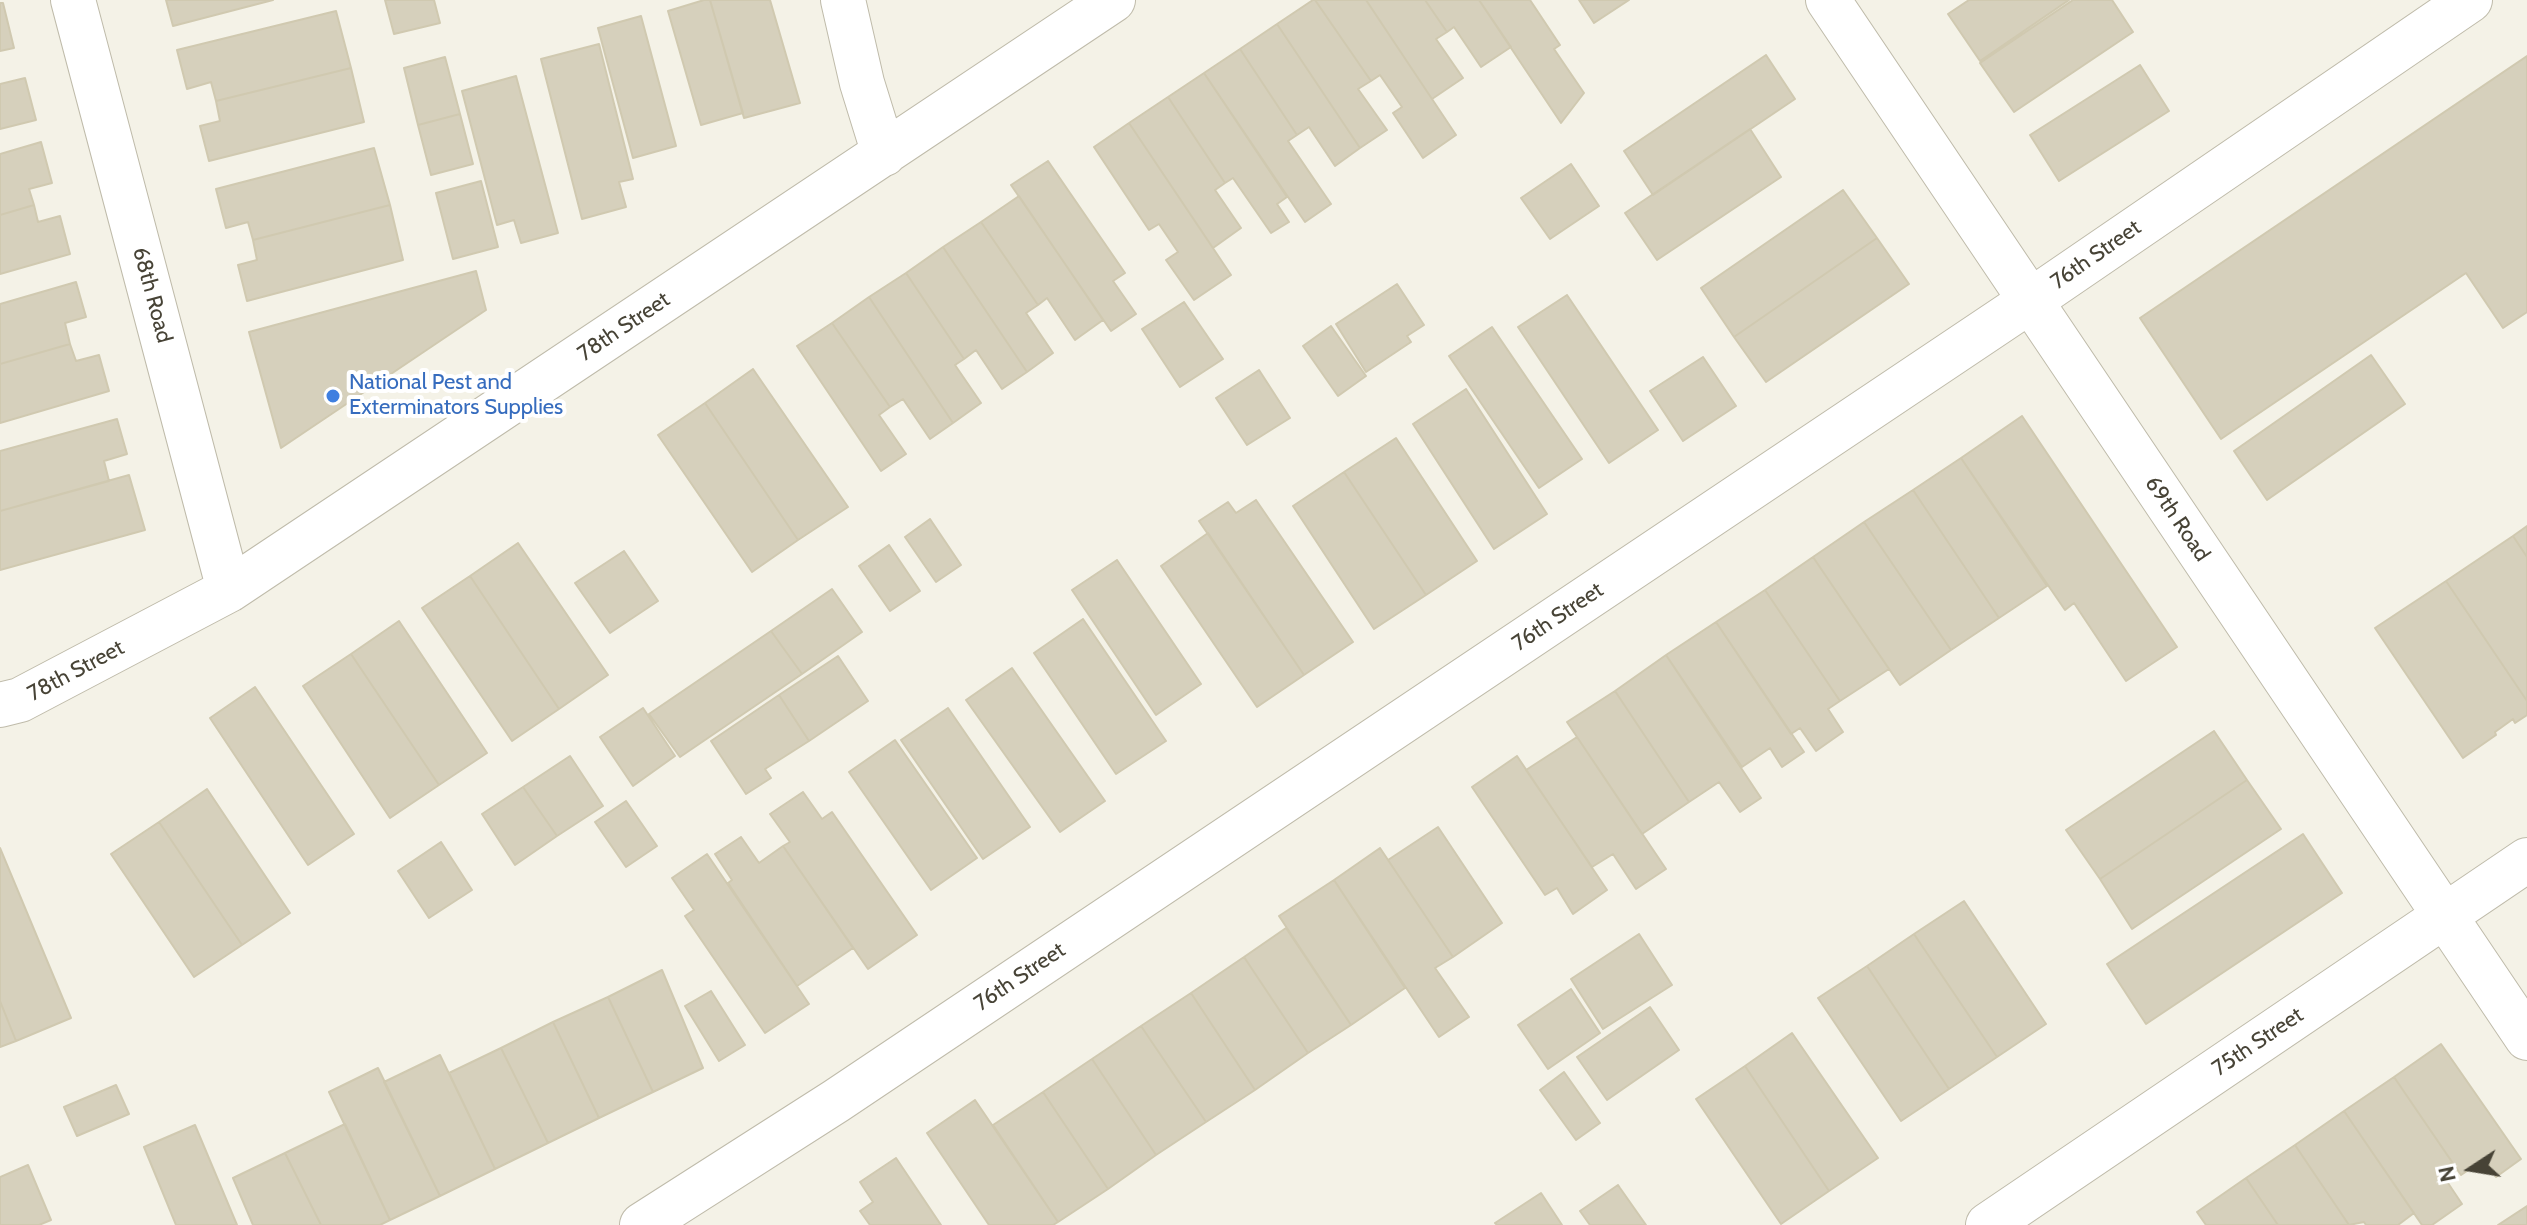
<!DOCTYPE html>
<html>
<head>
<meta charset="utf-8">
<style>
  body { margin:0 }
  #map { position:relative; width:2527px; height:1225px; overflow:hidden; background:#f4f2e7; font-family:Cabin,sans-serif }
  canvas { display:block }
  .north { position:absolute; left:2431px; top:1129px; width:80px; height:80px; -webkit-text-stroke:6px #fff; paint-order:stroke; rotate:258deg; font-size:22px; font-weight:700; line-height:32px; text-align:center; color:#474336 }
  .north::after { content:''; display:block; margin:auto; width:28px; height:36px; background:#474336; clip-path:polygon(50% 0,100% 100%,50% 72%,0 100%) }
</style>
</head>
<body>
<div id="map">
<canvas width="2527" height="1225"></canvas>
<div class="north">N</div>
</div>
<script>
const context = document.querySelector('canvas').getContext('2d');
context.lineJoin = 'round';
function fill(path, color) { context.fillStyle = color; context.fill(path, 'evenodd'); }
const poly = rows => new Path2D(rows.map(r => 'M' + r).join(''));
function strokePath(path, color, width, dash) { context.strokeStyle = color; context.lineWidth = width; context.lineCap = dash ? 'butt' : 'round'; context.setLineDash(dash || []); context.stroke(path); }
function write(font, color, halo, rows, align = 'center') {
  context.font = font + ' Cabin,sans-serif'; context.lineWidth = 8; context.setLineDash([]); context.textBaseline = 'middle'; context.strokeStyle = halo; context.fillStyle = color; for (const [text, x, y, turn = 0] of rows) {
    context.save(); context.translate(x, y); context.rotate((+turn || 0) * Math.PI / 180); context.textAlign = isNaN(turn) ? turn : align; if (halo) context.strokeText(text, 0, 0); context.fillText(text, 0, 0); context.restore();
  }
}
const building = poly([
  [166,0,273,0,173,26,166,0],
  [385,0,434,0,440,23,394,34,385,0],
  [704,0,710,0,743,113,701,125,668,11,704,0],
  [710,0,770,0,800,103,744,118,710,0],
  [1313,0,1315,0,1371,81,1358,89,1387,130,1360,148,1277,24,1313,0],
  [1315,0,1366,0,1456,135,1423,158,1393,113,1402,107,1380,75,1371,81,1315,0],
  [1366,0,1425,0,1447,32,1436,39,1463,78,1432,99,1366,0],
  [1425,0,1479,0,1511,47,1481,67,1454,27,1447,32,1425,0],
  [1479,0,1530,0,1560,45,1554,49,1584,93,1561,123,1479,0],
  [1579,0,1629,0,1594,23,1579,0],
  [1969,0,2069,0,1980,61,1948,14,1969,0],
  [2073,0,2112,0,2133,32,2014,112,1980,63,2073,0],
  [0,3,3,3,14,48,0,51,0,3],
  [336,11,351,68,216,101,211,82,187,89,177,50,336,11],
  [641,16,676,146,633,158,598,28,641,16],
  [1277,24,1360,148,1335,166,1309,127,1297,135,1240,49,1277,24],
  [599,44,633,179,619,182,626,207,582,219,541,59,599,44],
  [1240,49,1297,135,1288,141,1331,204,1305,222,1204,73,1240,49],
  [1766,55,1795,99,1653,195,1624,151,1766,55],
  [2527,56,2527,312,2503,328,2466,273,2221,439,2140,318,2527,56],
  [445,57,460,114,418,125,404,68,445,57],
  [2140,65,2169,111,2059,181,2030,135,2140,65],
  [351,68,364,122,209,161,200,126,220,121,216,101,351,68],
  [1204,73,1287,197,1277,204,1289,222,1271,233,1233,178,1225,183,1168,97,1204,73],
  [516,76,558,233,521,243,514,220,497,225,462,91,516,76],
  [25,78,36,120,0,129,0,84,25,78],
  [1168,97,1225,183,1215,190,1241,228,1213,248,1129,123,1168,97],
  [460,114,473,164,431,175,418,125,460,114],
  [1129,123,1231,275,1194,300,1166,260,1178,252,1159,224,1149,230,1094,147,1129,123],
  [1750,129,1781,177,1657,260,1625,213,1750,129],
  [41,142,52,183,29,189,34,205,0,215,0,154,41,142],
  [374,148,390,205,253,240,248,222,226,228,216,189,374,148],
  [1048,161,1125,273,1113,281,1136,314,1111,331,1011,185,1048,161],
  [1571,164,1599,206,1550,239,1521,198,1571,164],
  [481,181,498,247,453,259,436,193,481,181],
  [1843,190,1877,238,1734,337,1701,288,1843,190],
  [1019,196,1103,320,1075,340,1047,298,1038,305,981,222,1019,196],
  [34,205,38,222,60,216,70,254,0,274,0,215,34,205],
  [390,205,403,260,247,301,238,265,257,260,253,240,390,205],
  [981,222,1038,305,1026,313,1053,353,1027,372,943,247,981,222],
  [1877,238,1909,284,1766,382,1734,337,1877,238],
  [943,247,1027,372,1002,389,976,350,964,359,906,273,943,247],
  [476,271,486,310,281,448,249,332,476,271],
  [906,273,964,359,955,365,981,403,953,423,869,297,906,273],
  [76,282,86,317,65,323,70,344,0,364,0,304,76,282],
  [1397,284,1424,325,1407,336,1411,342,1366,372,1336,324,1397,284],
  [1567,295,1658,430,1609,463,1518,327,1567,295],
  [869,297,953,423,930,439,903,399,890,407,832,323,869,297],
  [1184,302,1223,359,1180,387,1142,329,1184,302],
  [832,323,890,407,879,415,906,454,881,471,797,346,832,323],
  [1331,326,1366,376,1338,396,1303,346,1331,326],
  [1492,327,1582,459,1539,488,1449,356,1492,327],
  [70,344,76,361,99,355,109,391,0,423,0,364,70,344],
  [2371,355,2405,404,2267,500,2234,451,2371,355],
  [1703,357,1736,406,1683,441,1650,391,1703,357],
  [753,369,848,507,798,540,705,403,753,369],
  [1259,370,1290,418,1247,445,1216,398,1259,370],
  [1466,389,1547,514,1494,549,1413,424,1466,389],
  [705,403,798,540,752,572,658,435,705,403],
  [2022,416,2177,647,2126,681,2074,603,2065,610,1961,458,2022,416],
  [117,419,127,454,104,461,109,481,0,511,0,451,117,419],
  [1396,438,1477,561,1426,595,1344,472,1396,438],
  [1961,458,2047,586,1999,618,1913,490,1961,458],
  [1344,472,1426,595,1374,629,1293,506,1344,472],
  [129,475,145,530,0,570,0,511,129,475],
  [1913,490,1999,618,1951,650,1864,522,1913,490],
  [1256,500,1353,642,1304,675,1199,521,1228,502,1236,513,1256,500],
  [930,519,961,565,936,582,905,537,930,519],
  [1864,522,1951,650,1900,685,1813,557,1864,522],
  [2527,526,2527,557,2513,536,2527,526],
  [1208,533,1304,675,1257,707,1161,566,1208,533],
  [2513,536,2527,557,2527,701,2446,581,2513,536],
  [518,543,608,675,559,709,470,576,518,543],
  [889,545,920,591,890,611,859,566,889,545],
  [624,551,658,601,610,633,575,583,624,551],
  [1813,557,1889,669,1840,701,1765,590,1813,557],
  [1117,560,1201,684,1156,715,1072,590,1117,560],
  [470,576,559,709,512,741,422,608,470,576],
  [2446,581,2527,701,2527,715,2515,723,2513,719,2495,732,2496,735,2463,758,2375,628,2446,581],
  [832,589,862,632,802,674,771,631,832,589],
  [1765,590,1840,701,1828,709,1843,732,1816,751,1800,728,1791,734,1716,622,1765,590],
  [1083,619,1166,741,1116,774,1034,653,1083,619],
  [399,621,487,753,439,785,351,654,399,621],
  [1716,622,1804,752,1782,767,1770,748,1742,767,1666,655,1716,622],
  [771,631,802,674,680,757,649,714,771,631],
  [351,654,439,785,390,818,303,686,351,654],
  [1666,655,1761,798,1740,812,1719,782,1689,802,1615,691,1666,655],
  [838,656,868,701,809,741,779,695,838,656],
  [1012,668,1105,801,1060,832,966,700,1012,668],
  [255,687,354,834,308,865,210,718,255,687],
  [1615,691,1689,802,1642,834,1567,722,1615,691],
  [779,695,809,741,765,769,771,778,746,794,711,741,779,695],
  [643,708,675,756,633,786,600,737,643,708],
  [948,708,1030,827,983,859,901,740,948,708],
  [2214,731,2247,780,2100,879,2066,830,2214,731],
  [1577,737,1666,869,1636,889,1613,854,1592,867,1526,770,1577,737],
  [895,740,977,858,931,890,849,772,895,740],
  [570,756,603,806,557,836,523,787,570,756],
  [1517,756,1607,890,1573,914,1557,888,1545,895,1472,787,1517,756],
  [2247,780,2281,829,2132,929,2100,879,2247,780],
  [523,787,557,836,515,865,482,814,523,787],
  [207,789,290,913,242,945,159,822,207,789],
  [803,792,822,819,832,812,917,935,868,969,783,846,790,842,770,814,803,792],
  [626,801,657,846,626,867,595,822,626,801],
  [159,822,242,945,194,977,111,854,159,822],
  [1438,827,1502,923,1453,957,1388,860,1438,827],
  [2303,834,2342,893,2146,1024,2107,964,2303,834],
  [741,837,759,863,783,846,853,948,797,986,728,883,732,880,715,854,741,837],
  [441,842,472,890,429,918,398,871,441,842],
  [0,848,71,1018,16,1041,0,1001,0,848],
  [1380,848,1453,957,1435,968,1469,1017,1439,1037,1334,880,1380,848],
  [707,854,809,1004,765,1033,685,916,694,910,672,878,707,854],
  [1334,880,1405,988,1351,1025,1279,916,1334,880],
  [1964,901,2046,1024,1997,1057,1914,934,1964,901],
  [1286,928,1351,1025,1308,1053,1244,957,1286,928],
  [1639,934,1672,985,1603,1029,1571,979,1639,934],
  [1914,934,1997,1057,1949,1089,1867,966,1914,934],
  [1244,957,1308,1053,1255,1090,1191,993,1244,957],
  [1867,966,1949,1089,1901,1121,1818,998,1867,966],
  [662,970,703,1068,653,1092,608,997,662,970],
  [1571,989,1600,1033,1548,1069,1518,1025,1571,989],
  [711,991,745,1045,719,1061,685,1006,711,991],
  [1191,993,1255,1090,1206,1122,1141,1026,1191,993],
  [608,997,653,1092,599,1118,553,1022,608,997],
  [0,1001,16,1041,0,1047,0,1001],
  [1650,1007,1679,1050,1607,1100,1577,1057,1650,1007],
  [553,1022,599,1118,548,1143,501,1048,553,1022],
  [1141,1026,1206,1122,1156,1155,1092,1059,1141,1026],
  [1792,1033,1878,1158,1829,1191,1745,1066,1792,1033],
  [2441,1044,2521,1159,2496,1177,2485,1159,2461,1175,2394,1077,2441,1044],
  [501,1048,548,1143,495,1169,449,1073,501,1048],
  [440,1055,495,1169,440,1196,384,1082,440,1055],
  [1092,1059,1156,1155,1108,1189,1043,1092,1092,1059],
  [1745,1066,1829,1191,1781,1224,1696,1099,1745,1066],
  [378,1068,440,1196,390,1220,329,1092,378,1068],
  [1564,1072,1600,1123,1576,1140,1540,1090,1564,1072],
  [2394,1077,2452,1162,2440,1171,2462,1204,2432,1225,2422,1225,2344,1111,2394,1077],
  [116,1085,129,1114,77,1136,64,1107,116,1085],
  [1043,1092,1108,1189,1058,1222,993,1125,1043,1092],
  [975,1100,1058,1222,1053,1225,989,1225,927,1133,975,1100],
  [2344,1111,2414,1213,2398,1225,2366,1225,2364,1222,2349,1225,2295,1145,2344,1111],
  [345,1124,390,1220,380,1225,321,1225,285,1153,345,1124],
  [195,1125,237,1225,176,1225,144,1147,195,1125],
  [2295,1145,2349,1225,2278,1225,2246,1178,2295,1145],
  [285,1153,321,1225,253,1225,233,1178,285,1153],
  [896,1158,941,1225,870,1225,860,1211,873,1202,860,1182,896,1158],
  [28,1165,51,1220,39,1225,0,1225,0,1177,28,1165],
  [2246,1178,2278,1225,2206,1225,2197,1212,2246,1178],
  [1618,1185,1620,1188,1646,1225,1590,1225,1580,1211,1618,1185],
  [1541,1193,1562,1225,1497,1225,1495,1223,1541,1193],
  [2527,1206,2527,1225,2498,1225,2527,1206]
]);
fill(building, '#d6d0bc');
strokePath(building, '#d0c9b0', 2);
const minor = poly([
  [73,0,229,590],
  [843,0,862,83,884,154],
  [1828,0,2527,1038],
  [0,705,20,700,229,590,1113,0],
  [642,1225,836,1101,2030,301,2470,0],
  [1988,1225,2527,860]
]);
strokePath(minor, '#bfbbaa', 46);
strokePath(minor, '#fff', 44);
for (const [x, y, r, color] of [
  [333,396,8,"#3f7fe0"]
]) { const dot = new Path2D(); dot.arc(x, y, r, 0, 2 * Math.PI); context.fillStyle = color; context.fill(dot); strokePath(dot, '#fff', 3); }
write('22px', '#474336', '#fff', [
  ["76th Street",2096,255,-35],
  ["68th Road",152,295,75],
  ["78th Street",624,327,-34],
  ["69th Road",2177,519,56],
  ["76th Street",1558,617,-34],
  ["78th Street",76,671,-28],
  ["76th Street",1020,977,-34],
  ["75th Street",2258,1042,-34]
]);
write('22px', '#366cbe', '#fff', [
  ["National Pest and",349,383],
  ["Exterminators Supplies",349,408]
], 'left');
</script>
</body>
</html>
